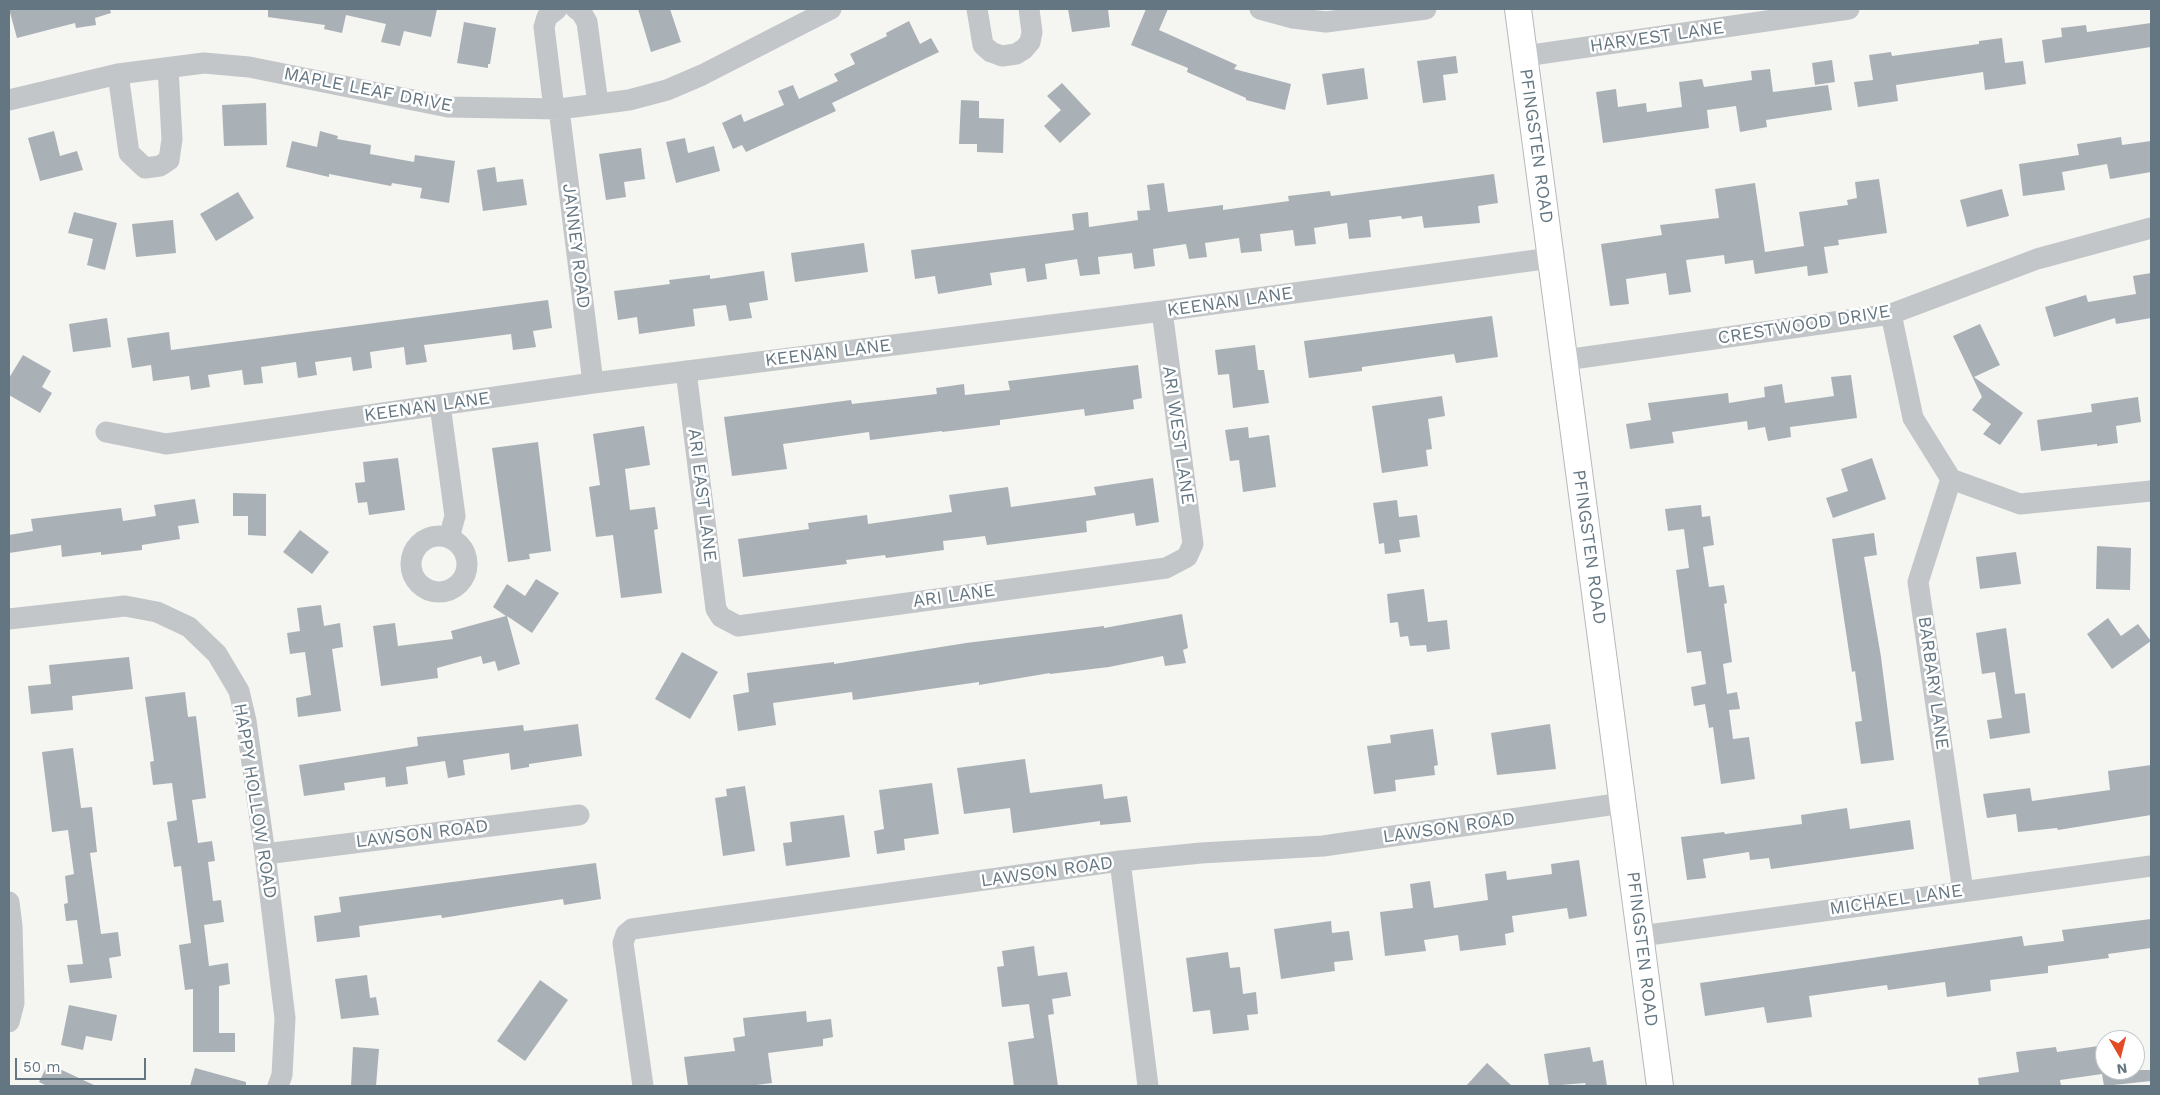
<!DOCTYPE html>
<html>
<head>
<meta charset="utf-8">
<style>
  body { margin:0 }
  #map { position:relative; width:2160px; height:1095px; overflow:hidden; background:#f5f5f1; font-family:"Work Sans",sans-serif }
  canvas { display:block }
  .frame { position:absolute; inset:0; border:10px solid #647682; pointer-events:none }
  .north { position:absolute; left:2095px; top:1030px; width:50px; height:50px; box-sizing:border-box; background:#fff; border:1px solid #c1c8cd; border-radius:50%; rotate:172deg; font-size:14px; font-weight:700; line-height:20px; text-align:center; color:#647682 }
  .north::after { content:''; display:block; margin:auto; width:18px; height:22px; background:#e24b25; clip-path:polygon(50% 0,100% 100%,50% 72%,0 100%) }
  .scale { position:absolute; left:15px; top:1058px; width:131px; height:22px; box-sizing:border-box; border:2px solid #647682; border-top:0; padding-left:6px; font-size:15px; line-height:18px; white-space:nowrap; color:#647682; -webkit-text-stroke:4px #fff; paint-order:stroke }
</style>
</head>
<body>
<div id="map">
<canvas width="2160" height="1095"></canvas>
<div class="frame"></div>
<div class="north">N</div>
<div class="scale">50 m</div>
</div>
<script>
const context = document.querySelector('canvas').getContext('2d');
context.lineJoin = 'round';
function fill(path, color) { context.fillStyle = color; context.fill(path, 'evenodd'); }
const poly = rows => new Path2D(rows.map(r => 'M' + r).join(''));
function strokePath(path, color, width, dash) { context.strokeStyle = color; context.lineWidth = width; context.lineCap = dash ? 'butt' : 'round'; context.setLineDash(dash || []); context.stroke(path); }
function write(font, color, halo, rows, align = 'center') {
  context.font = font + ' "Work Sans",sans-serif'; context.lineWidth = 5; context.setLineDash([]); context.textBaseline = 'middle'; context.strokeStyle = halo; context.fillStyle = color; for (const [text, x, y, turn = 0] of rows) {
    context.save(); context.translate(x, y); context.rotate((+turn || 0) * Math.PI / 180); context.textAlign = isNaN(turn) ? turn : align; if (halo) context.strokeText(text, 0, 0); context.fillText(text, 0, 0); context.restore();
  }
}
fill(poly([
  [9,9,110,9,111,13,95,18,96,25,76,28,75,23,17,38],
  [268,9,437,9,431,37,404,31,400,46,381,42,386,24,346,15,342,33,324,29,325,25,268,17],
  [638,9,670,9,681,42,651,52],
  [1068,9,1108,9,1110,27,1072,32],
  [1146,9,1168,9,1159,30,1237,65,1234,69,1291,84,1285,110,1246,100,1246,98,1187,72,1188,68,1131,45],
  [909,21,920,44,931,38,939,52,832,103,836,111,746,152,742,145,733,149,722,123,741,114,744,122,784,105,778,91,793,85,799,99,838,81,834,74,855,64,850,54,887,36,886,33],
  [464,22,496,28,490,64,488,64,488,68,457,63],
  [2151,23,2151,47,2045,63,2042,40,2062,37,2061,28,2086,25,2087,32],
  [2002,38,2005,63,2023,61,2026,84,1985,90,1983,72,1896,85,1898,101,1858,107,1854,82,1873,80,1869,55,1891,52,1892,56,1979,44,1979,41],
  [1456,56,1458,73,1443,75,1446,100,1423,103,1417,61],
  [1832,60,1835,82,1815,85,1812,63],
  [1364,68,1368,99,1327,105,1322,74],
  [1770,69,1773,92,1828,85,1832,110,1766,120,1767,127,1740,132,1736,106,1707,110,1709,128,1603,143,1596,92,1616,89,1618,107,1646,103,1647,112,1682,107,1679,82,1702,79,1704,87,1752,80,1751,71],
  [1062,83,1091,114,1060,143,1044,126,1061,110,1047,96],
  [961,100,979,101,979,118,1004,119,1003,153,977,152,977,144,959,144],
  [266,103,267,145,224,146,222,105],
  [54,131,60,156,77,151,83,170,40,181,28,138],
  [320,131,338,136,337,139,371,145,370,154,414,162,415,155,455,161,449,203,420,198,422,188,392,183,391,186,329,174,329,177,286,167,292,141,317,147],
  [2121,137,2122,145,2151,141,2151,172,2110,179,2107,164,2062,172,2065,190,2023,196,2019,164,2079,155,2077,144],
  [685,138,688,153,714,146,720,171,676,183,666,142],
  [641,148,645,179,624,182,626,197,606,200,599,154],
  [495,167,497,182,523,179,527,205,483,211,477,170],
  [1494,174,1498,203,1478,206,1480,223,1424,228,1422,216,1402,219,1401,216,1369,220,1371,237,1349,239,1347,223,1314,228,1316,244,1295,246,1293,230,1260,234,1262,251,1241,253,1239,238,1205,243,1207,257,1189,259,1186,244,1153,249,1155,266,1134,269,1132,253,1098,257,1100,274,1080,276,1077,259,1045,264,1047,279,1027,282,1025,268,990,273,992,285,938,294,935,276,915,279,911,250,1074,230,1072,214,1088,212,1089,227,1138,220,1137,211,1150,210,1147,185,1164,183,1168,212,1223,205,1223,210,1289,201,1288,196,1330,191,1331,196],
  [1879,179,1887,233,1838,240,1839,245,1824,247,1828,273,1808,276,1807,266,1755,274,1753,260,1725,264,1724,255,1686,260,1691,292,1669,295,1666,273,1626,279,1629,304,1610,306,1601,244,1662,235,1660,225,1719,218,1715,189,1755,183,1765,252,1804,246,1799,212,1848,205,1847,200,1857,198,1855,182],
  [2002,189,2009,216,1967,227,1960,200],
  [238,192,254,218,216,241,200,214],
  [74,212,117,223,105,270,87,265,93,239,68,233],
  [173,220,176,253,136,257,132,224],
  [864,243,868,272,795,282,791,253],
  [764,271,768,300,749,303,752,318,729,321,726,305,693,309,695,326,639,334,637,317,618,320,614,291,670,284,669,280,710,275,710,279],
  [2151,273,2151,318,2116,324,2115,318,2054,337,2045,307,2086,295,2088,302,2136,294,2133,276],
  [548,300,552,328,533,331,536,347,513,350,511,334,457,341,424,345,427,362,406,365,404,347,370,352,372,368,353,371,351,357,315,362,317,375,298,378,296,362,261,367,263,383,244,385,242,370,208,375,210,387,191,390,189,376,153,381,151,365,132,368,127,338,169,332,171,350],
  [1492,316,1498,357,1456,363,1454,354,1362,367,1362,371,1309,378,1304,341],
  [107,318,111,347,73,352,69,324],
  [1980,324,2000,365,1974,377,2023,413,2000,445,1983,434,1991,424,1972,410,1982,397,1953,336],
  [1255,345,1258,370,1264,370,1269,403,1233,408,1229,374,1218,375,1215,350],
  [23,355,51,371,42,387,52,393,40,413,9,395,9,378],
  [1138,365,1142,398,1133,400,1134,409,1085,416,1084,409,1000,420,1000,425,942,432,942,431,870,440,869,432,783,444,787,469,732,476,724,417,851,400,852,404,937,394,936,388,964,384,965,395,1010,390,1008,381],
  [1851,375,1857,418,1790,427,1791,437,1768,441,1765,427,1748,430,1747,421,1672,432,1674,443,1630,449,1626,424,1651,420,1648,403,1728,393,1729,403,1765,397,1764,387,1782,384,1785,403,1834,396,1831,377],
  [1442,396,1445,416,1428,419,1432,449,1426,450,1428,466,1382,473,1372,406],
  [2138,397,2141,422,2116,426,2118,443,2097,446,2097,444,2041,451,2037,420,2092,412,2091,404],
  [644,426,650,465,625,469,630,510,655,507,658,529,654,530,662,593,621,598,613,535,596,537,589,487,600,485,593,434],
  [1248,427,1249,438,1269,435,1276,487,1243,492,1239,460,1230,461,1225,430],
  [538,442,551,551,529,554,530,559,508,562,492,448],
  [398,458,405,510,369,515,367,502,358,503,355,483,365,482,363,462],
  [1872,458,1886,499,1833,518,1826,498,1848,491,1841,469],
  [1153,478,1159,522,1136,526,1134,513,1086,521,1087,532,987,545,985,536,943,541,944,550,886,558,885,555,846,560,847,564,743,577,738,539,809,529,808,523,867,515,868,524,952,512,949,495,1008,487,1011,507,1096,495,1094,487],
  [233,493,266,494,266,536,248,535,248,516,233,516],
  [195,499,199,523,178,526,180,539,142,545,142,550,101,555,101,552,62,557,61,545,9,553,9,535,33,531,31,519,121,508,123,521,156,516,154,505],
  [1397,500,1399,517,1417,515,1420,537,1399,540,1401,552,1385,554,1384,543,1379,544,1373,503],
  [1701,505,1702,517,1710,516,1714,545,1703,547,1709,587,1724,585,1727,603,1724,604,1732,662,1723,664,1727,694,1737,692,1740,709,1729,710,1733,739,1749,737,1755,779,1721,784,1713,727,1709,728,1705,704,1694,706,1691,687,1706,684,1701,651,1687,653,1676,570,1689,568,1684,529,1668,531,1665,509],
  [300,530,329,552,312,574,283,552],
  [1874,533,1877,555,1864,557,1881,657,1894,760,1861,764,1855,722,1862,721,1855,671,1852,672,1832,539],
  [2097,546,2131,548,2130,590,2096,589],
  [2016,552,2021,584,1980,589,1976,557],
  [536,579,559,593,532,633,507,616,520,664,498,671,495,661,483,664,481,656,437,668,438,678,381,686,373,626,395,623,398,646,453,639,451,631,506,616,493,607,507,584,525,596],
  [1424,589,1428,622,1447,620,1450,649,1427,652,1426,645,1410,646,1408,636,1400,637,1398,622,1390,623,1387,594],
  [321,605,324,626,340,623,343,647,332,649,341,711,298,717,296,698,311,695,305,652,290,654,287,633,300,631,297,608],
  [1182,614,1188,648,1183,650,1186,663,1165,666,1163,656,1109,667,1050,674,1050,673,979,685,979,682,853,700,852,692,773,703,776,725,738,731,733,695,749,692,747,673,834,662,834,664,966,643,1104,626,1104,628],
  [2108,618,2121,636,2138,624,2151,641,2112,669,2087,634],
  [2006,628,2015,694,2025,693,2030,733,1990,739,1987,720,2002,718,1995,672,1982,674,1976,633],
  [682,652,718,672,690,719,655,699],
  [129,657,133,689,72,696,73,710,31,714,28,686,51,684,49,665],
  [185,692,188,717,196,716,206,798,192,800,198,843,212,841,215,861,208,862,213,901,221,900,224,922,204,925,209,966,228,963,230,984,219,986,219,1033,235,1033,235,1052,193,1052,193,989,185,990,179,945,191,943,181,866,174,867,167,822,177,820,172,783,153,785,150,762,154,761,145,697],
  [578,724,582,756,529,764,529,767,511,770,509,753,463,760,465,775,448,778,445,761,406,767,408,784,386,787,385,777,344,783,345,790,304,796,299,765,418,746,417,737,523,725,524,731],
  [1550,724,1556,769,1497,775,1491,733],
  [1433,729,1438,765,1434,766,1435,775,1395,780,1396,791,1374,794,1367,746,1391,743,1390,735],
  [73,748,81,808,92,807,97,852,90,853,101,934,118,932,121,956,109,958,112,978,70,983,67,965,83,964,77,920,66,921,64,904,68,903,65,876,74,874,68,830,52,832,42,752],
  [1025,759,1030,793,1102,784,1104,799,1127,796,1131,822,1100,825,1100,821,1013,833,1010,808,964,814,957,768],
  [2151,765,2151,815,2058,830,2057,828,2018,832,2016,814,1987,818,1983,794,2030,788,2032,801,2110,790,2108,771],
  [932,783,939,834,904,839,905,850,877,854,874,831,884,829,879,790],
  [745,786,755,851,723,856,715,798,727,796,726,789],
  [1847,808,1850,829,1910,820,1914,849,1771,869,1769,858,1750,860,1749,852,1703,859,1706,878,1687,880,1681,837,1724,832,1725,834,1802,824,1801,815],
  [844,815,850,857,786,866,783,843,792,842,790,822],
  [1579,860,1587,916,1569,919,1567,908,1512,916,1514,932,1505,934,1506,945,1460,951,1458,935,1424,940,1426,951,1385,956,1380,912,1413,908,1410,884,1430,881,1434,908,1488,900,1485,874,1506,871,1507,880,1552,874,1551,864],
  [596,863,601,899,564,905,563,899,442,918,441,915,359,926,360,937,317,942,314,916,341,912,339,897],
  [2151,919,2151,948,2108,954,2109,958,2048,966,2048,973,1990,980,1991,991,1947,997,1945,982,1888,990,1887,985,1809,996,1812,1017,1767,1023,1764,1007,1705,1016,1700,983,2022,936,2024,946,2064,941,2062,930],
  [1331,921,1332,933,1349,931,1353,960,1334,962,1335,971,1281,979,1274,929],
  [1034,946,1038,976,1067,972,1071,996,1052,999,1054,1014,1048,1015,1058,1086,1014,1086,1008,1042,1034,1038,1029,1004,1002,1007,997,967,1004,966,1002,951],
  [1228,952,1230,968,1240,967,1243,994,1256,992,1258,1014,1247,1015,1249,1030,1213,1034,1210,1010,1193,1012,1186,958],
  [367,975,370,998,376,997,379,1015,341,1019,335,979],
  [540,980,568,1000,525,1061,497,1041],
  [69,1005,117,1015,112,1041,86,1036,83,1050,61,1045],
  [806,1011,807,1022,831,1019,833,1037,823,1039,823,1046,768,1053,772,1083,749,1086,688,1086,684,1057,735,1051,733,1038,745,1036,743,1018],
  [2105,1045,2105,1070,2151,1070,2151,1081,2104,1086,2102,1074,2060,1080,2061,1086,1979,1086,1978,1078,2019,1072,2016,1052,2056,1047,2057,1052],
  [353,1047,379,1049,376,1086,351,1086],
  [1590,1047,1593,1062,1603,1060,1607,1086,1586,1086,1585,1083,1549,1086,1544,1054],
  [1487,1063,1512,1086,1466,1086],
  [48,1064,64,1071,96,1086,47,1086,39,1082],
  [195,1068,246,1082,246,1086,190,1086]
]), '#aab1b6');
const major = poly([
  [1518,9,1660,1086]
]);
strokePath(major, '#b3b8bb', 28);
strokePath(poly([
  [576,9,581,12,587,22,598,104],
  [977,9,983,45,991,52,1002,56,1016,54,1024,49,1030,42,1032,32,1029,9],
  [1260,9,1293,18,1326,22,1426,9],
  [1525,56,1849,9],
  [118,74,129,153,145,168,160,166,169,160,172,139,168,68],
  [9,100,118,74,204,63,249,67,448,107,559,109,629,100,667,90,702,75,831,9],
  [554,109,544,27,547,17,557,9],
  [559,109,593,383],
  [1891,314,1913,418,1951,479,2020,504,2151,491],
  [1565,360,1891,314,2037,259,2151,228],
  [686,371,716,609,721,617,738,626,1166,568,1187,557,1193,544,1162,311],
  [440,405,455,516,449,538],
  [106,432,166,444,593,383,1162,311,1551,258],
  [1951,479,1918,582,1963,891],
  '411 564a28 28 0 1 1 56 0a28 28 0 1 1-56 0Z',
  [9,619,125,606,157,612,189,627,217,654,239,691,246,721,265,854,285,1018,282,1075,278,1086],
  [265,854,579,815],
  [1120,861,1148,1086],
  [9,902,12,926,14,1003,9,1022],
  [1641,936,2151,866],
  [643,1086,623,943,626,934,632,929,1120,861,1201,853,1323,846,1623,803]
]), '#c2c6c9', 21);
strokePath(major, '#fff', 26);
write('18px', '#647682', '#fff', [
  ["HARVEST LANE",1657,37,-8],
  ["MAPLE LEAF DRIVE",368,90,11],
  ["PFINGSTEN ROAD",1536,146,82],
  ["JANNEY ROAD",576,246,83],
  ["KEENAN LANE",1230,302,-8],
  ["CRESTWOOD DRIVE",1804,325,-9],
  ["KEENAN LANE",828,353,-7],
  ["KEENAN LANE",427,407,-8],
  ["ARI WEST LANE",1178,435,82],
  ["ARI EAST LANE",702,495,83],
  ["PFINGSTEN ROAD",1589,547,82],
  ["ARI LANE",954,596,-8],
  ["BARBARY LANE",1933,683,82],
  ["HAPPY HOLLOW ROAD",255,801,81],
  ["LAWSON ROAD",1449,828,-8],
  ["LAWSON ROAD",422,834,-7],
  ["LAWSON ROAD",1047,872,-8],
  ["MICHAEL LANE",1896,900,-8],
  ["PFINGSTEN ROAD",1642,949,83]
]);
</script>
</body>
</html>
